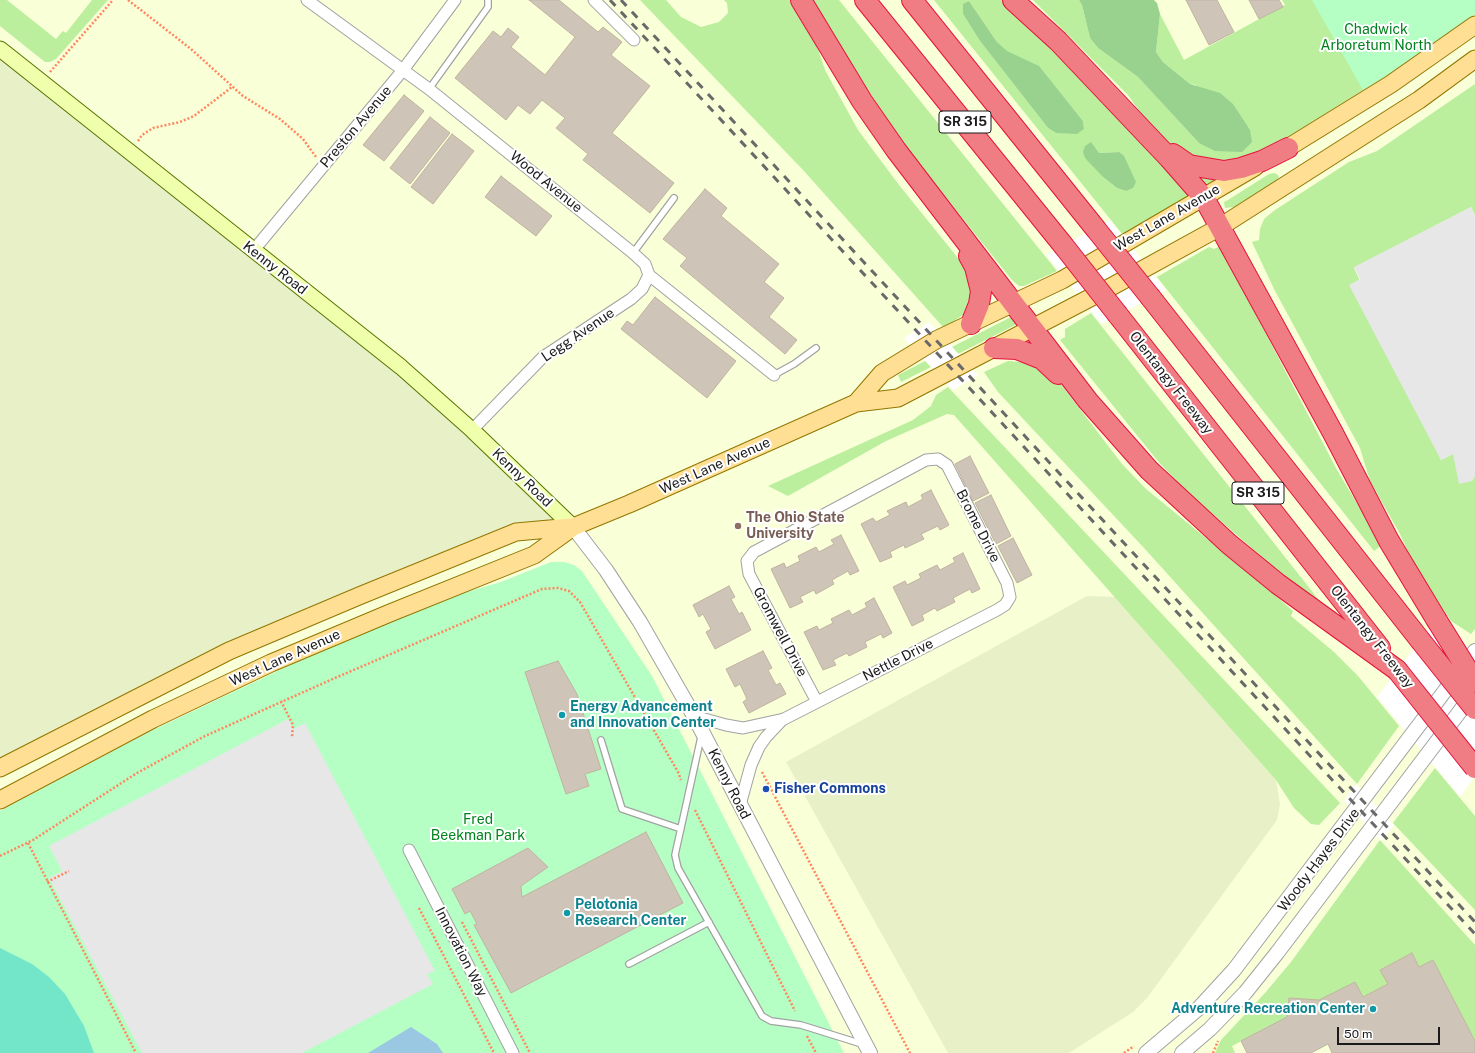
<!DOCTYPE html>
<html>
<head>
<meta charset="utf-8">
<style>
  body { margin:0 }
  #map { position:relative; width:1475px; height:1053px; overflow:hidden; background:#eeebdf; font-family:"Public Sans",sans-serif }
  canvas { display:block }
  .scale { position:absolute; left:1337px; top:1027px; width:103px; height:18px; box-sizing:border-box; border:2px solid #1b1b1b; border-top:0; padding-left:5px; font-size:12px; line-height:14px; white-space:nowrap; color:#1b1b1b; -webkit-text-stroke:3px #fff; paint-order:stroke }
</style>
</head>
<body>
<div id="map">
<canvas width="1475" height="1053"></canvas>
<div class="scale">50 m</div>
</div>
<script>
const context = document.querySelector('canvas').getContext('2d');
context.lineJoin = 'round';
function fill(path, color) { context.fillStyle = color; context.fill(path, 'evenodd'); }
const poly = rows => new Path2D(rows.map(r => 'M' + r).join(''));
function strokePath(path, color, width, dash) { context.strokeStyle = color; context.lineWidth = width; context.lineCap = dash ? 'butt' : 'round'; context.setLineDash(dash || []); context.stroke(path); }
function write(font, color, halo, rows, align = 'center') {
  context.font = font + ' "Public Sans",sans-serif'; context.lineWidth = 4; context.setLineDash([]); context.textBaseline = 'middle'; context.strokeStyle = halo; context.fillStyle = color; for (const [text, x, y, turn = 0] of rows) {
    context.save(); context.translate(x, y); context.rotate((+turn || 0) * Math.PI / 180); context.textAlign = isNaN(turn) ? turn : align; if (halo) context.strokeText(text, 0, 0); context.fillText(text, 0, 0); context.restore();
  }
}
fill(poly([
  [0,0,1475,0,1475,1053,0,1053]
]), '#f9ffd7');
fill(poly([
  [0,49,401,367,573,527,516,532,359,596,0,768],
  [1087,596,1115,597,1276,780,1280,804,1277,820,1147,998,1133,1012,1069,1053,948,1053,786,762]
]), '#e7f0c7');
fill(poly([
  [0,0,7,0,56,39,63,31,66,33,92,0,108,0,56,59,50,62,45,62,0,26],
  [640,0,666,0,681,17,701,27,719,22,728,13,727,3,724,0,790,0,818,49,825,70,858,130,899,185,966,268,974,290,967,312,944,328,804,171],
  [810,0,839,0,1057,271,1024,286,1019,286,1012,280,919,164,896,133],
  [934,0,1003,0,1056,49,1188,193,1187,197,1123,235],
  [969,1,997,42,1006,51,1039,67,1083,121,1084,129,1077,133,1056,133,1048,128,980,41,963,14,963,5],
  [1091,143,1099,153,1119,152,1126,191,1117,188,1103,177],
  [1033,0,1079,0,1082,5,1090,38,1098,48,1138,77,1199,143,1196,85,1190,84,1163,62,1156,52,1160,14,1184,60,1285,5,1282,0,1475,0,1475,14,1392,72,1260,154,1245,160,1209,162,1175,149,1152,129,1128,95],
  [1475,84,1475,215,1471,207,1354,268,1441,460,1453,454,1472,481,1475,476,1475,629,1471,634,1451,621,1416,568,1400,534,1370,481,1360,448,1274,289,1252,242,1259,240,1260,229,1264,219,1275,210,1349,162,1377,151],
  [1188,169,1223,176,1206,187],
  [1274,173,1277,174,1279,177,1277,180,1234,207,1225,208,1224,202,1228,200,1269,174],
  [1220,246,1337,470,1382,545,1374,551,1157,277,1209,247,1214,249],
  [1091,313,1259,524,1322,604,1293,584,1184,489,1157,460,1060,340,1065,337,1065,329],
  [1013,316,1019,323,958,354,952,347],
  [925,361,931,367,901,382,898,375],
  [1008,361,1020,362,1050,370,1122,464,1146,489,1261,583,1293,611,1291,616,1334,652,1358,676,1399,726,1357,784,1145,549,998,392,984,372],
  [948,387,1340,803,1319,825,1311,824,1294,808,1276,780,954,415,947,414,886,441,788,496,768,486,913,420,931,406,936,395],
  [1435,768,1475,816,1475,910,1393,823],
  [1380,840,1475,945,1475,1041,1433,960,1419,967,1412,953,1381,969,1388,984,1363,997,1355,982,1319,1000,1289,998,1287,1017,1232,1046,1235,1053,1215,1053,1221,1040,1265,993,1291,962]
]), '#bbef9e');
fill(poly([
  [1079,0,1154,0,1157,3,1160,14,1156,52,1163,62,1190,84,1220,93,1233,104,1250,130,1252,142,1242,152,1215,151,1199,143,1138,77,1098,48,1090,38,1082,5],
  [969,1,997,42,1007,51,1039,66,1083,121,1084,129,1077,134,1056,133,1048,128,980,41,963,14,963,4],
  [1091,142,1099,153,1119,152,1124,156,1136,182,1133,188,1126,191,1117,188,1103,177,1085,158,1083,152,1085,146]
]), '#99d28f');
fill(poly([
  [1312,0,1475,0,1475,14,1392,72,1363,90],
  [551,562,564,562,574,565,582,571,652,676,844,1053,0,1053,0,811,149,732,305,658,453,596,501,582]
]), '#b5ffc5');
fill(poly([
  [0,948,32,964,49,977,65,994,84,1026,94,1053,0,1053]
]), '#73e6ca');
fill(poly([
  [1471,207,1475,215,1475,476,1472,481,1459,484,1453,454,1441,460,1349,285,1360,279,1354,267],
  [288,719,294,729,305,723,435,971,427,974,433,984,302,1053,142,1053,49,878,62,871,49,846]
]), '#e7e7e7');
fill(poly([
  [411,1027,437,1044,443,1053,368,1053]
]), '#9ac7e1');
fill(poly([
  [1110,220,1166,290,1101,324,1046,255],
  [929,322,978,375,953,390,904,338],
  [1443,610,1475,659,1475,776,1460,797,1377,697],
  [1356,784,1394,825,1381,841,1344,801]
]), '#fff');
const building = poly([
  [529,0,559,0,598,32,603,27,622,42,611,55,650,86,612,133,674,183,650,213,583,160,588,154,556,128,565,118,542,100,530,114,518,105,506,120,455,78,493,31,501,37,508,28,519,37,511,47,545,75,575,37,529,0],
  [1186,0,1217,0,1234,32,1209,45,1186,0],
  [1249,0,1279,0,1283,7,1259,19,1249,0],
  [404,95,424,111,384,161,363,145,404,95],
  [430,117,450,133,410,184,390,168,430,117],
  [452,134,474,151,433,204,411,187,452,134],
  [501,176,552,216,536,236,485,197,501,176],
  [705,189,727,208,721,216,779,264,764,282,784,298,769,317,797,340,785,354,680,266,687,258,663,239,705,189],
  [655,297,736,361,707,398,621,329,627,321,633,325,655,297],
  [970,456,989,493,973,501,955,464,970,456],
  [931,490,949,525,940,530,938,526,921,534,924,539,905,548,904,545,890,552,892,557,880,562,861,524,873,518,876,522,890,515,887,511,906,502,908,507,923,499,921,495,931,490],
  [991,495,1011,536,996,544,975,503,991,495],
  [841,535,859,571,850,575,848,571,832,580,834,584,816,594,814,590,800,597,803,602,790,608,771,569,784,563,786,568,800,561,798,556,816,547,819,552,834,544,831,540,841,535],
  [1013,538,1032,575,1017,583,998,546,1013,538],
  [963,553,980,589,972,593,970,589,953,598,955,602,937,611,935,608,922,615,924,620,912,626,893,587,905,581,907,585,921,578,919,574,937,565,940,570,955,562,953,558,963,553],
  [729,586,735,597,731,599,739,614,742,612,751,630,715,649,706,632,711,629,703,614,699,617,693,605,729,586],
  [874,598,892,633,883,638,881,634,865,642,867,647,849,656,847,653,833,660,836,665,823,670,804,632,817,626,819,630,833,623,831,619,849,610,852,615,867,607,865,603,874,598],
  [763,651,772,668,768,670,776,685,780,683,786,694,749,713,743,702,747,699,740,684,735,687,726,669,763,651],
  [558,661,577,694,601,769,585,774,589,786,566,794,525,672,558,661],
  [646,832,683,903,511,993,474,925,477,924,470,911,465,914,452,889,528,848,548,867,521,886,522,897,646,832],
  [1412,953,1419,967,1433,960,1475,1041,1475,1053,1332,1053,1328,1044,1311,1053,1247,1053,1241,1041,1287,1017,1289,998,1319,1000,1355,982,1363,997,1388,984,1380,970,1412,953]
]);
fill(building, '#cec5b8');
strokePath(building, '#c1b3a0', 1);
const service = poly([
  [429,89,488,7,488,0],
  [633,253,674,198],
  [774,375,794,364,816,348],
  [701,737,675,855,678,868,762,1016,771,1021,801,1025,862,1044],
  [601,740,622,809,681,829],
  [629,964,709,922]
]);
const minor = poly([
  [307,0,429,89,633,253,645,264,649,275,774,375],
  [594,0,634,40],
  [253,251,403,70,455,0],
  [472,430,543,357,631,299,642,289,649,275],
  [694,716,726,725,743,728,784,719,997,610,1005,605,1010,597,1007,583,947,465,938,459,926,460,754,552,747,561,749,574,817,702],
  [740,805,751,765,759,747,766,737,783,719],
  [409,850,513,1053]
]);
const tertiary = poly([
  [573,527,606,570,640,622,694,716,870,1053],
  [1146,1053,1199,1008,1234,970,1475,651],
  [1182,1053,1210,1029,1245,993,1277,953,1473,694]
]);
const secondary = poly([
  [0,49,401,367,472,430,573,527]
]);
const primary = poly([
  [1276,155,1391,84,1475,25],
  [856,403,882,373,936,340,1062,280,1255,167],
  [0,768,229,651,359,596,516,532,572,527],
  [0,800,153,719,271,663,390,613,534,555,573,527,629,504,856,403,898,398,1109,288,1220,227,1419,100,1475,59]
]);
const motorway = poly([
  [801,0,862,101,896,150,1088,401,1149,470,1229,544,1278,584,1397,670],
  [865,0,1063,245],
  [912,0,1095,228],
  [1013,0,1058,41,1169,158,1204,198,1333,433,1389,541,1436,619],
  [1173,154,1189,165,1224,171,1241,168,1262,161,1288,148],
  [969,256,975,267,981,291,979,304,971,324],
  [1151,298,1420,640],
  [1118,315,1380,648],
  [994,348,1017,349,1042,359,1058,374]
]);
strokePath(service, '#a2a2a2', 8);
strokePath(minor, '#a2a2a2', 13);
strokePath(tertiary, '#a2a2a2', 16);
strokePath(secondary, '#577400', 17);
strokePath(primary, '#927600', 19);
strokePath(motorway, '#e6123d', 22);
strokePath(poly([
  [128,0,191,49,243,96,280,119,303,139,316,157],
  [50,72,113,0],
  [138,141,142,135,153,128,180,122,194,116,232,87],
  [281,701,293,725,292,737],
  [762,772,910,1053],
  [695,810,795,1011],
  [28,843,136,1053],
  [0,856,33,840,137,773,205,736,335,678,542,589,558,588,569,591,580,602,678,772,681,780],
  [47,882,69,871],
  [419,908,494,1053],
  [462,922,530,1053],
  [807,1036,816,1053],
  [1124,1053,1134,1046],
  [1213,1053,1218,1041]
]), '#ff865f', 2.5, [2, 2]);
strokePath(service, '#fff', 5.5);
strokePath(minor, '#fff', 11);
strokePath(tertiary, '#fff', 14);
strokePath(secondary, '#efffac', 15);
strokePath(primary, '#ffdf93', 17);
strokePath(motorway, '#ef7d83', 20);
strokePath(poly([
  [610,0,1475,934],
  [621,0,1475,922]
]), '#696969', 3, [8, 8]);
const motorwayBridge = poly([
  [1095,228,1151,298],
  [1063,245,1118,315],
  [1436,619,1475,682],
  [1420,640,1475,709],
  [1397,670,1475,768]
]);
strokePath(motorwayBridge, '#e6123d', 22, []);
strokePath(motorwayBridge, '#ef7d83', 20);
for (const [x, y, r, color] of [
  [738,526,4,"#8d6e63"],
  [562,715,4,"#0f9aa8"],
  [766,789,4,"#1a4fb4"],
  [567,913,4,"#0f9aa8"],
  [1373,1009,4,"#0f9aa8"]
]) { const dot = new Path2D(); dot.arc(x, y, r, 0, 2 * Math.PI); context.fillStyle = color; context.fill(dot); strokePath(dot, '#fff', 1.5); }
for (const [x, y, w] of [
  [965,122,52],
  [1258,493,52]
]) { const box = new Path2D(); box.roundRect(x - w / 2, y - 11, w, 22, 3); context.fillStyle = '#fff'; context.fill(box); strokePath(box, '#1b1b1b', 1); }
write('bold 13px', '#1b1b1b', null, [
  ["SR 315",965,122],
  ["SR 315",1258,493]
]);
write('14px', '#00821d', '#fff', [
  ["Chadwick",1376,30],
  ["Arboretum North",1376,46],
  ["Fred",478,820],
  ["Beekman Park",478,836]
]);
write('14px', '#1b1b1b', '#fff', [
  ["Preston Avenue",356,127,-50],
  ["Wood Avenue",546,182,39],
  ["West Lane Avenue",1167,218,-30],
  ["Kenny Road",275,268,38],
  ["Legg Avenue",578,335,-34],
  ["Olentangy Freeway",1171,383,52],
  ["West Lane Avenue",715,466,-24],
  ["Kenny Road",522,478,44],
  ["Brome Drive",978,526,63],
  ["Gromwell Drive",780,632,62],
  ["Olentangy Freeway",1372,637,52],
  ["West Lane Avenue",285,658,-24],
  ["Nettle Drive",898,660,-27],
  ["Kenny Road",729,784,63],
  ["Woody Hayes Drive",1319,860,-53],
  ["Innovation Way",461,952,63]
]);
write('bold 14px', '#785e54', '#fff', [
  ["The Ohio State",746,518],
  ["University",746,534]
], 'left');
write('bold 14px', '#0d838f', '#fff', [
  ["Energy Advancement",570,707],
  ["and Innovation Center",570,723],
  ["Pelotonia",575,905],
  ["Research Center",575,921],
  ["Adventure Recreation Center",1365,1009,"right"]
], 'left');
write('bold 14px', '#164399', '#fff', [
  ["Fisher Commons",774,789]
], 'left');
</script>
</body>
</html>
